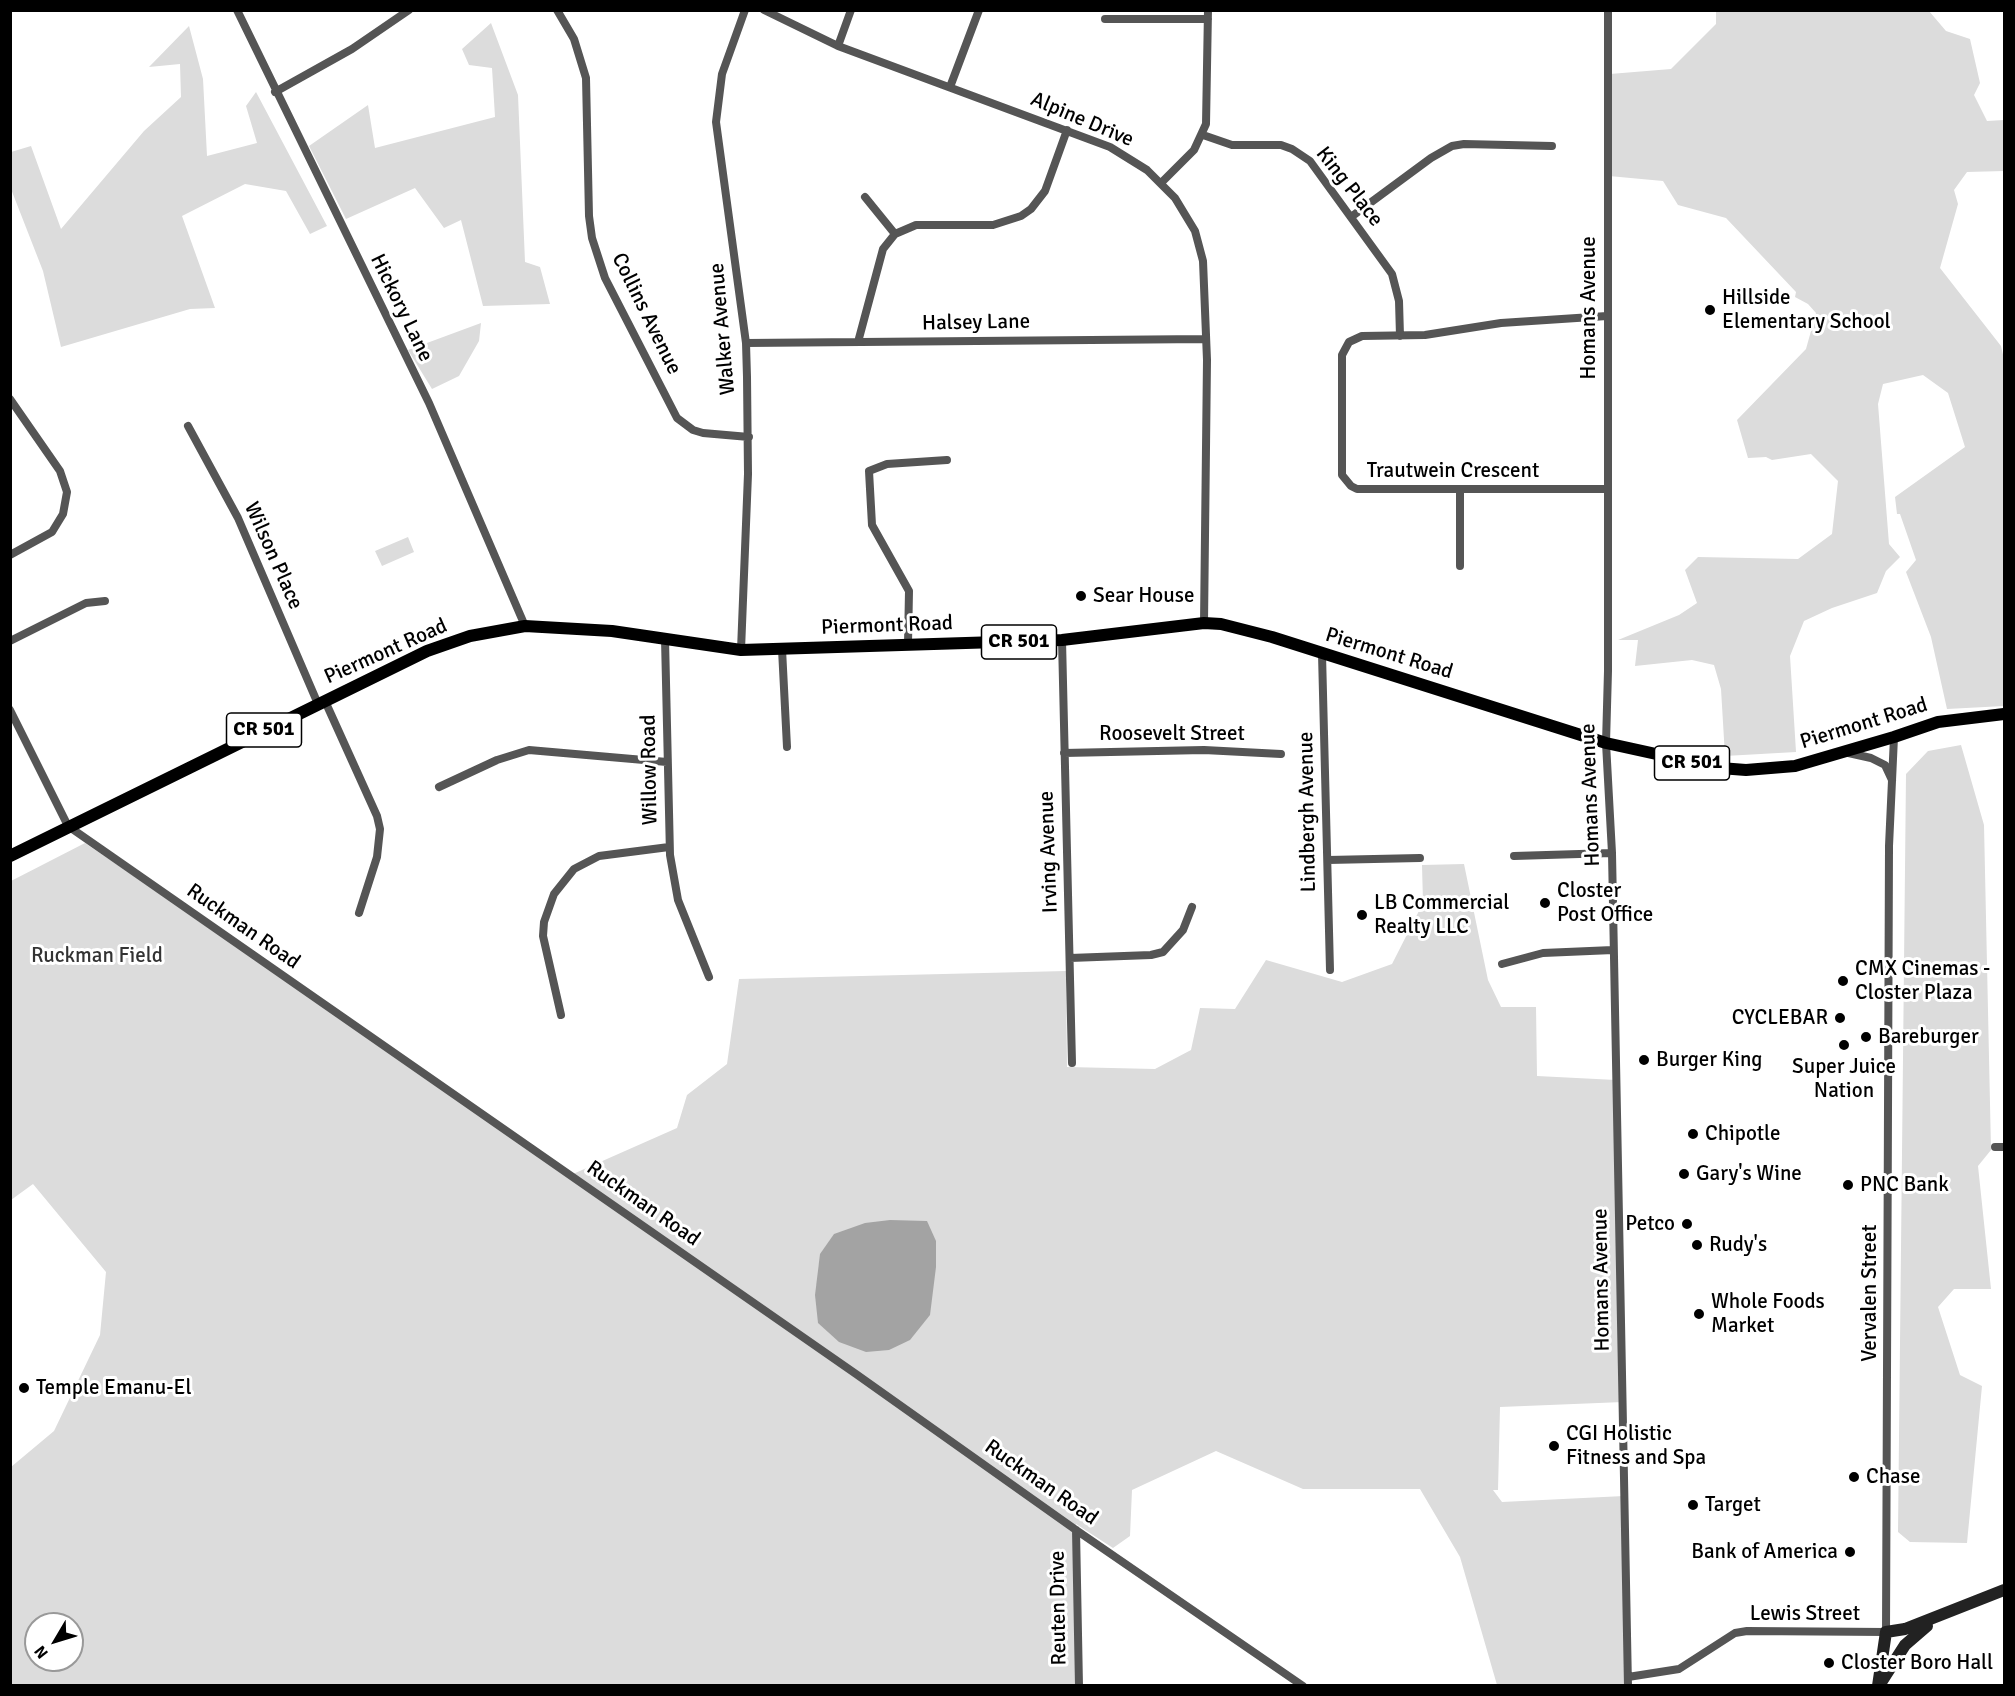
<!DOCTYPE html>
<html>
<head>
<meta charset="utf-8">
<style>
  body { margin:0 }
  #map { position:relative; width:2015px; height:1696px; overflow:hidden; background:#fff; font-family:Signika,sans-serif }
  canvas { display:block }
  .frame { position:absolute; inset:0; border:12px solid #000; pointer-events:none }
  .north { position:absolute; left:24px; top:1612px; width:60px; height:60px; box-sizing:border-box; background:#fff; border:2px solid #999; border-radius:50%; rotate:232deg; font-size:16px; font-weight:700; line-height:24px; text-align:center; color:#000 }
  .north::after { content:''; display:block; margin:auto; width:21px; height:27px; background:#000; clip-path:polygon(50% 0,100% 100%,50% 72%,0 100%) }
</style>
</head>
<body>
<div id="map">
<canvas width="2015" height="1696"></canvas>
<div class="frame"></div>
<div class="north">N</div>
</div>
<script>
const context = document.querySelector('canvas').getContext('2d');
context.lineJoin = 'round';
function fill(path, color) { context.fillStyle = color; context.fill(path, 'evenodd'); }
const poly = rows => new Path2D(rows.map(r => 'M' + r).join(''));
function strokePath(path, color, width, dash) { context.strokeStyle = color; context.lineWidth = width; context.lineCap = dash ? 'butt' : 'round'; context.setLineDash(dash || []); context.stroke(path); }
function write(font, color, halo, rows, align = 'center') {
  context.font = font + ' Signika,sans-serif'; context.lineWidth = 6; context.setLineDash([]); context.textBaseline = 'middle'; context.strokeStyle = halo; context.fillStyle = color; for (const [text, x, y, turn = 0] of rows) {
    context.save(); context.translate(x, y); context.rotate((+turn || 0) * Math.PI / 180); context.textAlign = isNaN(turn) ? turn : align; if (halo) context.strokeText(text, 0, 0); context.fillText(text, 0, 0); context.restore();
  }
}
fill(poly([
  [1716,11,1929,11,1946,31,1970,39,1980,83,1974,95,1987,121,2004,120,2004,171,1967,172,1954,190,1958,204,1940,268,2001,346,2004,359,2004,706,1947,709,1931,637,1906,572,1916,560,1900,514,1897,514,1895,497,1965,447,1948,393,1923,375,1883,384,1878,404,1889,544,1900,557,1886,571,1877,593,1832,608,1804,621,1790,656,1796,752,1725,756,1721,689,1714,665,1692,660,1635,666,1638,640,1618,640,1679,615,1697,603,1685,570,1698,557,1798,559,1832,534,1838,481,1811,454,1772,460,1766,457,1748,458,1737,420,1806,349,1816,313,1808,304,1795,297,1796,292,1726,218,1678,205,1663,181,1609,176,1610,74,1671,69,1716,24],
  [491,23,518,95,525,262,540,267,550,304,483,306,461,220,444,228,415,188,346,219,309,146,368,105,375,148,495,117,492,68,469,65,462,49],
  [189,26,203,79,207,156,257,143,246,106,256,92,327,226,310,234,286,191,245,184,182,216,215,308,190,309,61,347,43,271,11,189,11,152,31,146,61,229,144,131,181,97,180,64,149,67],
  [481,323,479,341,459,376,432,389,408,350],
  [408,537,414,552,382,566,375,551],
  [1961,745,1984,825,1991,1150,1978,1166,1991,1289,1954,1289,1938,1307,1960,1375,1982,1386,1967,1543,1910,1542,1898,1532,1906,774,1928,751],
  [85,843,573,1174,677,1128,687,1095,727,1064,739,979,1066,971,1067,1067,1155,1069,1191,1050,1200,1008,1235,1009,1266,960,1342,982,1392,964,1423,903,1422,865,1464,864,1488,980,1501,1007,1536,1007,1537,1076,1616,1080,1623,1402,1500,1407,1498,1490,1493,1490,1502,1502,1624,1496,1628,1685,1497,1685,1460,1557,1420,1489,1303,1489,1216,1451,1132,1490,1130,1536,1113,1548,1076,1524,1077,1685,11,1685,11,1467,54,1431,100,1335,106,1272,33,1184,11,1200,11,881],
  [36,1624,72,1624,72,1660,36,1660]
]), '#dcdcdc');
fill(poly([
  [890,1220,927,1221,936,1241,936,1267,930,1315,910,1340,889,1350,866,1352,839,1342,818,1323,815,1295,820,1254,834,1234,865,1223]
]), '#a3a3a3');
strokePath(poly([
  [237,10,429,403,525,626],
  [557,10,574,39,586,78,589,216,592,238,605,278,677,418,693,430,703,433,749,437],
  [764,10,838,46,1110,147,1147,170,1175,198,1195,231,1203,261,1207,360,1204,623],
  [1608,10,1608,671,1606,743,1612,853,1628,1686],
  [1105,19,1208,19],
  [838,46,851,10],
  [950,87,979,10],
  [275,92,352,49,409,10],
  [1203,135,1232,145,1281,145,1292,149,1310,161,1392,274,1399,301,1400,336],
  [1161,183,1194,150,1206,124,1208,10],
  [865,197,895,234],
  [1351,217,1431,158,1452,146,1464,144,1552,146],
  [858,342,883,249,895,234,916,225,993,225,1021,216,1031,209,1045,191,1067,130],
  [746,343,1206,339],
  [10,399,60,471,67,492,63,514,52,532,10,555],
  [188,426,238,518,318,704],
  [1460,489,1460,566],
  [1606,489,1357,489,1351,486,1342,475,1342,355,1349,342,1362,336,1425,335,1501,323,1607,316],
  [665,639,670,855,678,900,709,977],
  [1062,640,1072,1063],
  [10,641,86,603,105,601],
  [908,644,909,591,872,525,869,471,887,464,947,460],
  [782,649,787,747],
  [741,650,748,474,747,377,746,343,716,122,722,74,745,10],
  [1322,654,1330,970],
  [325,701,377,816,380,829,377,857,359,913],
  [10,710,68,826,856,1374,1076,1530,1303,1686],
  [1844,752,1871,758,1885,765,1892,780],
  [1064,753,1204,750,1281,754],
  [439,787,497,760,529,750,667,762],
  [1514,856,1612,853],
  [1328,860,1420,858],
  [1070,958,1151,955,1163,952,1183,930,1192,907],
  [1502,964,1543,953,1613,950],
  [561,1015,543,936,544,922,554,894,574,869,599,856,669,847],
  [1995,1147,2004,1147],
  [1076,1530,1079,1686],
  [1628,1677,1679,1669,1735,1633,1747,1631,1886,1632,1889,846,1894,737]
]), '#555', 8);
strokePath(poly([
  [1880,1684,1905,1645,1927,1626],
  [1878,1686,1886,1632,1905,1629,2004,1590]
]), '#222', 12);
strokePath(poly([
  [10,856,427,651,470,636,525,626,612,631,741,650,1062,640,1204,623,1221,624,1272,637,1606,743,1720,768,1746,770,1795,766,1894,737,1938,722,2004,714]
]), '#000', 12);
for (const [x, y, r, color] of [
  [1710,310,6,"#000"],
  [1081,596,6,"#000"],
  [1545,903,6,"#000"],
  [1362,915,6,"#000"],
  [1843,981,6,"#000"],
  [1840,1018,6,"#000"],
  [1866,1037,6,"#000"],
  [1844,1045,6,"#000"],
  [1644,1060,6,"#000"],
  [1693,1134,6,"#000"],
  [1684,1174,6,"#000"],
  [1848,1185,6,"#000"],
  [1687,1224,6,"#000"],
  [1697,1245,6,"#000"],
  [1699,1314,6,"#000"],
  [24,1388,6,"#000"],
  [1554,1446,6,"#000"],
  [1854,1477,6,"#000"],
  [1693,1505,6,"#000"],
  [1850,1552,6,"#000"],
  [1829,1663,6,"#000"]
]) { const dot = new Path2D(); dot.arc(x, y, r, 0, 2 * Math.PI); context.fillStyle = color; context.fill(dot); strokePath(dot, '#fff', 2); }
for (const [x, y, w] of [
  [1019,642,75],
  [264,730,75],
  [1692,763,75]
]) { const box = new Path2D(); box.roundRect(x - w / 2, y - 17, w, 34, 4.5); context.fillStyle = '#fff'; context.fill(box); strokePath(box, '#000', 1.5); }
write('bold 20px', '#000', null, [
  ["CR 501",1019,642],
  ["CR 501",264,730],
  ["CR 501",1692,763]
]);
write('21px', '#000', '#fff', [
  ["Alpine Drive",1082,120,23],
  ["King Place",1349,187,52],
  ["Hickory Lane",401,308,64],
  ["Homans Avenue",1589,308,-90],
  ["Collins Avenue",646,314,64],
  ["Halsey Lane",976,323,-1],
  ["Walker Avenue",723,329,-95],
  ["Trautwein Crescent",1453,471],
  ["Wilson Place",273,556,66],
  ["Piermont Road",887,626,-2],
  ["Piermont Road",386,652,-24],
  ["Piermont Road",1389,654,17],
  ["Piermont Road",1864,724,-17],
  ["Roosevelt Street",1172,734],
  ["Willow Road",650,770,-91],
  ["Homans Avenue",1591,795,-92],
  ["Lindbergh Avenue",1308,812,-91],
  ["Irving Avenue",1049,852,-92],
  ["Ruckman Road",243,927,35],
  ["Ruckman Road",643,1204,35],
  ["Homans Avenue",1602,1280,-91],
  ["Vervalen Street",1870,1293,-90],
  ["Ruckman Road",1041,1483,35],
  ["Reuten Drive",1059,1608,-91],
  ["Lewis Street",1805,1614]
]);
write('21px', '#000', '#fff', [
  ["Hillside",1722,298],
  ["Elementary School",1722,322],
  ["Sear House",1093,596],
  ["Closter",1557,891],
  ["Post Office",1557,915],
  ["LB Commercial",1374,903],
  ["Realty LLC",1374,927],
  ["CMX Cinemas -",1855,969],
  ["Closter Plaza",1855,993],
  ["CYCLEBAR",1828,1018,"right"],
  ["Bareburger",1878,1037],
  ["Burger King",1656,1060],
  ["Super Juice",1844,1067,"center"],
  ["Nation",1844,1091,"center"],
  ["Chipotle",1705,1134],
  ["Gary's Wine",1696,1174],
  ["PNC Bank",1860,1185],
  ["Petco",1675,1224,"right"],
  ["Rudy's",1709,1245],
  ["Whole Foods",1711,1302],
  ["Market",1711,1326],
  ["Temple Emanu-El",36,1388],
  ["CGI Holistic",1566,1434],
  ["Fitness and Spa",1566,1458],
  ["Chase",1866,1477],
  ["Target",1705,1505],
  ["Bank of America",1838,1552,"right"],
  ["Closter Boro Hall",1841,1663]
], 'left');
write('21px', '#333', '#fff', [
  ["Ruckman Field",97,956]
]);
</script>
</body>
</html>
